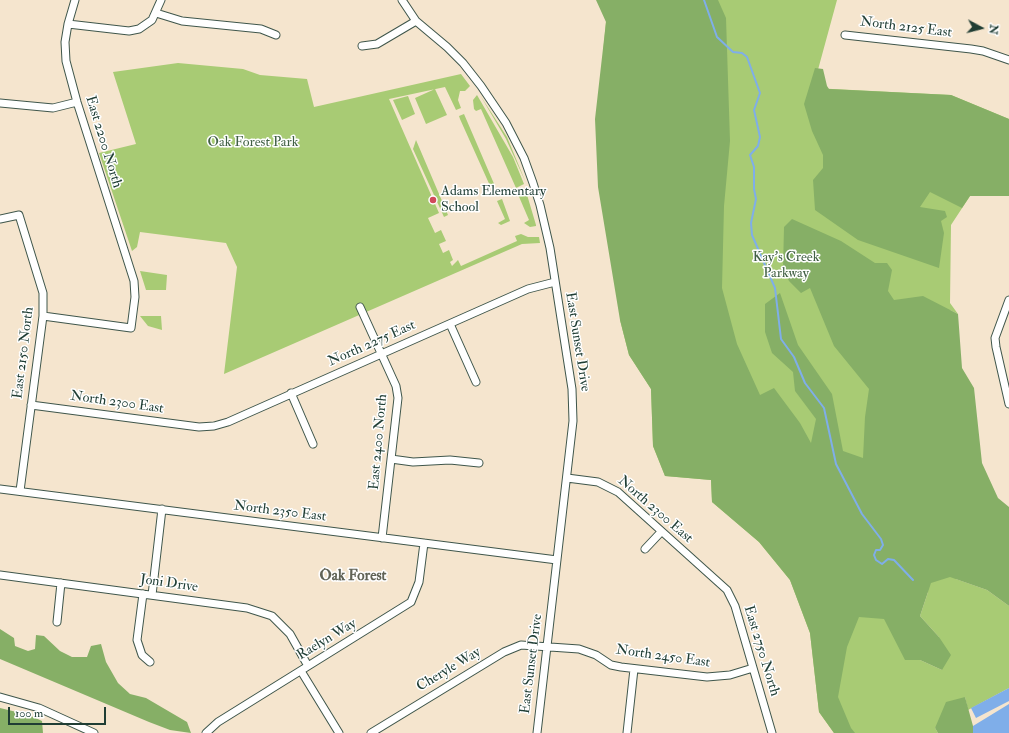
<!DOCTYPE html>
<html>
<head>
<meta charset="utf-8">
<style>
  body { margin:0 }
  #map { position:relative; width:1009px; height:733px; overflow:hidden; background:#f5e5ce; font-family:"IM FELL Double Pica",serif }
  canvas { display:block }
  .north { position:absolute; left:961px; top:8px; width:40px; height:40px; -webkit-text-stroke:3px #fff; paint-order:stroke; rotate:97deg; font-size:11px; font-weight:700; line-height:16px; text-align:center; color:#1f3d34 }
  .north::after { content:''; display:block; margin:auto; width:14px; height:18px; background:#1f3d34; clip-path:polygon(50% 0,100% 100%,50% 72%,0 100%) }
  .scale { position:absolute; left:8px; top:707px; width:98px; height:18px; box-sizing:border-box; border:2px solid #1f3d34; border-top:0; padding-left:5px; font-size:12px; line-height:14px; white-space:nowrap; color:#1f3d34; -webkit-text-stroke:3px #fff; paint-order:stroke }
</style>
</head>
<body>
<div id="map">
<canvas width="1009" height="733"></canvas>
<div class="north">N</div>
<div class="scale">100 m</div>
</div>
<script>
const context = document.querySelector('canvas').getContext('2d');
context.lineJoin = 'round';
function fill(path, color) { context.fillStyle = color; context.fill(path, 'evenodd'); }
const poly = rows => new Path2D(rows.map(r => 'M' + r).join(''));
function strokePath(path, color, width, dash) { context.strokeStyle = color; context.lineWidth = width; context.lineCap = dash ? 'butt' : 'round'; context.setLineDash(dash || []); context.stroke(path); }
function write(font, color, halo, rows, align = 'center') {
  context.font = font + ' "IM FELL Double Pica",serif'; context.lineWidth = 3; context.setLineDash([]); context.textBaseline = 'middle'; context.strokeStyle = halo; context.fillStyle = color; for (const [text, x, y, turn = 0] of rows) {
    context.save(); context.translate(x, y); context.rotate((+turn || 0) * Math.PI / 180); context.textAlign = isNaN(turn) ? turn : align; if (halo) context.strokeText(text, 0, 0); context.fillText(text, 0, 0); context.restore();
  }
}
fill(poly([
  [608,0,837,0,813,88,951,95,1009,119,1009,196,970,196,951,225,950,303,958,314,950,310,956,579,987,590,1009,606,1009,688,968,710,965,697,935,728,938,733,834,733,819,712,810,633,790,580,759,542,712,502,711,480,665,476,653,446,651,389,629,355,620,320,626,55,603,53],
  [928,592,920,616,939,637,942,670,920,660,907,660,887,610],
  [178,63,243,69,260,75,307,79,314,107,461,74,470,86,465,91,460,91,458,100,461,108,456,110,445,87,389,99,439,213,428,218,435,233,441,230,446,241,439,244,443,253,449,250,453,260,450,262,452,266,458,260,461,266,517,241,515,236,521,234,528,237,539,237,540,243,522,244,224,374,237,267,226,243,140,232,137,247,132,251,99,153,136,144,113,72],
  [435,89,447,115,426,124,415,98],
  [477,95,513,157,524,184,516,188,481,109,476,111,474,109,473,100],
  [480,95,507,137,526,183,506,139],
  [408,96,415,114,402,120,393,100],
  [464,114,495,186,491,188,460,119,459,116],
  [416,140,448,215,444,217,413,149],
  [525,188,536,225,536,226,530,227,524,223,529,220,517,192],
  [502,199,510,221,501,225,498,223,505,219,497,201],
  [140,271,167,275,166,290,146,290],
  [140,316,161,316,162,330,148,326]
]), '#a8cb74');
fill(poly([
  [596,0,718,0,726,18,730,141,724,206,722,288,737,344,760,395,774,388,800,423,811,443,816,419,795,391,793,372,772,353,765,332,765,304,780,293,798,345,832,394,843,451,863,458,865,417,869,389,834,346,810,288,801,293,789,281,783,269,784,227,792,219,841,241,875,263,887,263,892,270,888,291,894,300,923,296,958,314,962,368,974,388,982,463,998,498,1009,507,1009,606,987,590,950,577,931,583,920,616,939,637,951,655,942,670,920,660,905,660,884,619,859,617,847,647,838,697,851,728,855,733,834,733,819,712,810,633,790,580,759,542,712,502,711,480,665,476,653,446,651,389,629,355,620,320,598,187,595,119,606,22],
  [815,68,823,69,827,86,829,89,951,95,1009,119,1009,196,970,196,962,208,930,192,920,207,945,211,947,217,941,221,944,233,939,268,858,240,815,210,813,180,823,168,823,155,812,131,804,104],
  [0,629,14,638,15,646,28,651,35,649,36,635,44,636,60,651,72,657,87,657,91,646,101,644,106,662,118,683,130,694,146,698,187,722,191,733,170,730,149,722,0,659],
  [965,697,973,726,973,733,938,733,935,728,946,702],
  [0,708,29,715,42,721,43,733,0,733]
]), '#86af66');
fill(poly([
  [1009,688,1009,701,976,718,971,708],
  [1009,704,1009,733,973,733,973,726]
]), '#7faee9');
strokePath(poly([
  [704,0,717,37,733,52,742,53,747,57,760,93,754,110,760,137,758,146,750,155,754,167,754,189,756,199,751,223,752,235,775,288,781,339,794,357,805,383,824,408,836,464,862,514,881,539,883,545,880,550,876,550,874,555,876,560,882,564,888,559,894,560,913,580]
]), '#7faee9', 2);
const minor = poly([
  [402,0,416,21,447,47,463,63,481,86,506,123,524,158,533,183,540,205,550,248,572,389,573,421,537,733],
  [156,13,182,21,261,29,276,35],
  [68,24,129,31,139,29,152,20,161,0],
  [845,35,971,49,983,51,1009,60],
  [362,46,377,44,416,21],
  [0,103,53,108,77,102],
  [0,219,19,215,43,293,43,316,20,491],
  [1009,300,995,338,996,347,1009,404],
  [360,307,396,386,398,398,382,538],
  [43,316,131,328,135,297,134,281,77,102,66,61,65,42,68,24,75,0],
  [450,324,476,382],
  [291,393,313,444],
  [31,405,199,427,214,426,228,422,528,289,555,282],
  [391,459,413,462,450,460,479,463],
  [567,478,598,482,618,492,727,590,735,606,772,733],
  [0,489,557,560],
  [645,549,661,532],
  [0,575,247,608,272,616,290,634,308,666],
  [143,594,137,640,142,655,150,662],
  [152,595,162,509],
  [57,622,61,583],
  [301,671,339,733],
  [0,697,39,708,94,733],
  [206,733,218,722,411,602,419,582,424,543],
  [371,733,504,652,521,645,579,649,596,655,611,665,621,667,707,677,730,675,753,668],
  [627,733,634,669]
]);
strokePath(minor, '#3f564b', 9);
strokePath(minor, '#fff', 7);
for (const [x, y, r, color] of [
  [433,200,4,"#d1495b"]
]) { const dot = new Path2D(); dot.arc(x, y, r, 0, 2 * Math.PI); context.fillStyle = color; context.fill(dot); strokePath(dot, '#fff', 1.5); }
write('14px', '#1f3d34', '#fff', [
  ["North 2125 East",906,28,7],
  ["East 2200 North",103,142,73],
  ["East Sunset Drive",577,342,81],
  ["North 2275 East",372,344,-24],
  ["East 2150 North",24,353,-83],
  ["North 2300 East",117,403,8],
  ["East 2400 North",379,442,-85],
  ["North 2300 East",655,510,41],
  ["North 2350 East",280,512,7],
  ["Joni Drive",169,584,8],
  ["Raelyn Way",327,640,-31],
  ["East 2750 North",761,651,73],
  ["North 2450 East",663,657,8],
  ["East Sunset Drive",532,664,-83],
  ["Cheryle Way",449,670,-31]
]);
write('14px', '#416044', '#fff', [
  ["Oak Forest Park",253,143],
  ["Kay's Creek",786,258],
  ["Parkway",786,274]
]);
write('14px', '#1f3d34', '#fff', [
  ["Adams Elementary",441,192],
  ["School",441,208]
], 'left');
write('bold 15px', '#616356', '#fff', [
  ["Oak Forest",353,577]
]);
</script>
</body>
</html>
